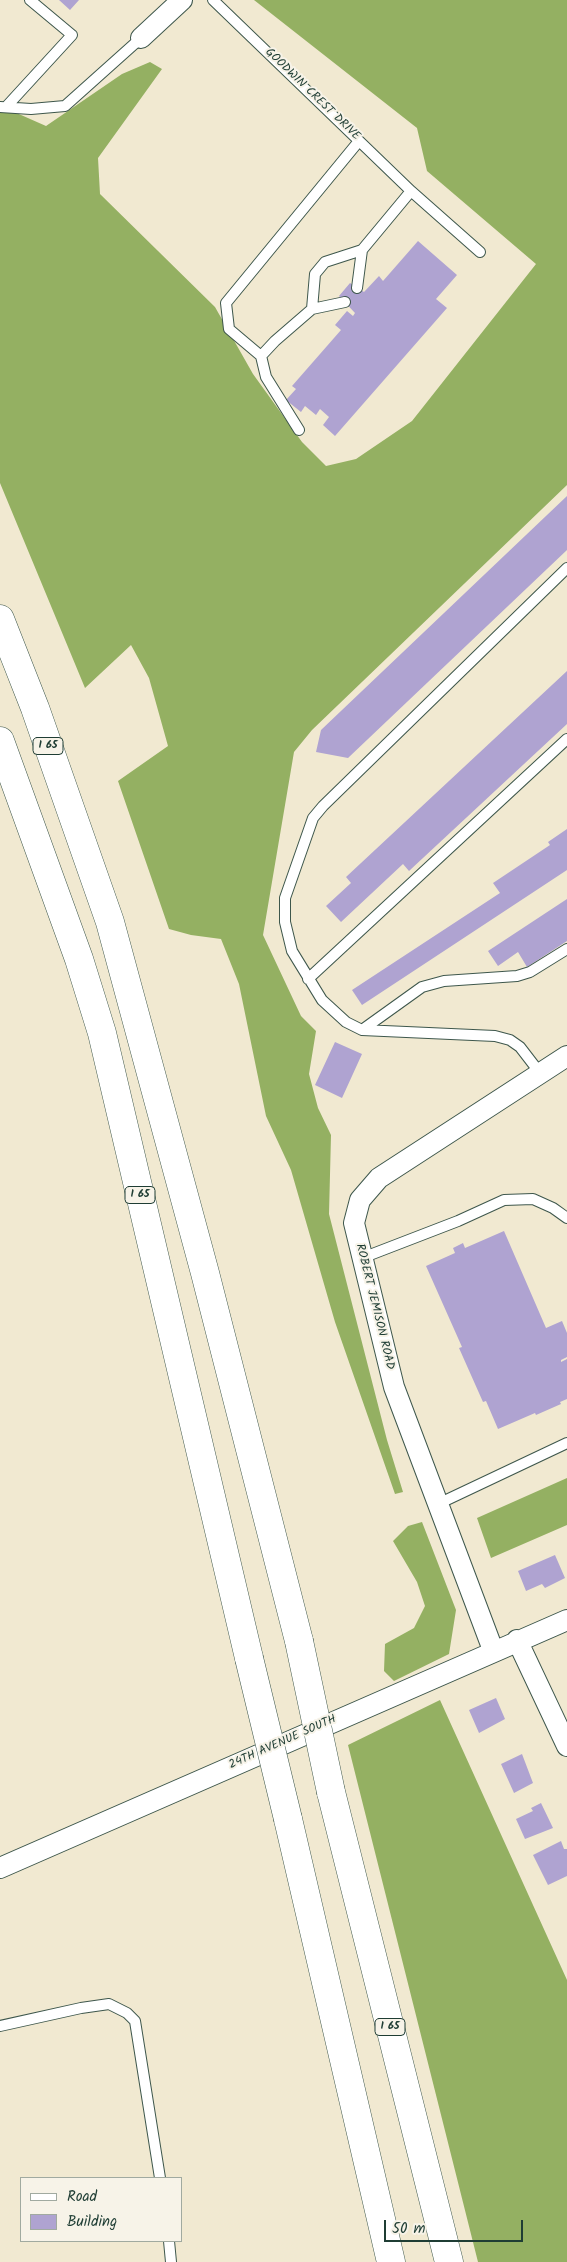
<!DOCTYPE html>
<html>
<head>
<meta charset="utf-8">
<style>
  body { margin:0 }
  #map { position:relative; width:567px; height:2262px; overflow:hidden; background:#f1e9d1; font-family:Kalam,sans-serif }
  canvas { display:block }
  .legend { position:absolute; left:20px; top:2177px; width:162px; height:65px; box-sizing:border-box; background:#f7f3e8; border:1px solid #a1aaa0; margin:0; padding:6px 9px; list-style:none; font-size:15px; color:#1f3d34 }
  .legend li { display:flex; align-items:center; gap:10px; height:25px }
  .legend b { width:25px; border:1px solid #a1aaa0 }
  .scale { position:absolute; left:384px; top:2220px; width:139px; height:22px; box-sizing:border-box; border:2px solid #1f3d34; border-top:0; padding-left:6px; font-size:15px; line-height:18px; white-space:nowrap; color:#1f3d34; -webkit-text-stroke:4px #f7f3e8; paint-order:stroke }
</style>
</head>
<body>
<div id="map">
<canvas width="567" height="2262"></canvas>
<ul class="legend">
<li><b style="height:6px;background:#fff"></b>Road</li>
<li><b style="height:14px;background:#afa3d1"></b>Building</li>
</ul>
<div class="scale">50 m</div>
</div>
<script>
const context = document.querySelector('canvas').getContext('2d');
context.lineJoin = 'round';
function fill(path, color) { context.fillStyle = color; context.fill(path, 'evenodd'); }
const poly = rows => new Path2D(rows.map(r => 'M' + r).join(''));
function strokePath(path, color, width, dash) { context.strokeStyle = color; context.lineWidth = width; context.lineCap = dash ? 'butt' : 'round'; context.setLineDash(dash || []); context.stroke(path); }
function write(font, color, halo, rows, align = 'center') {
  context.font = font + ' Kalam,sans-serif'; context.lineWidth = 4; context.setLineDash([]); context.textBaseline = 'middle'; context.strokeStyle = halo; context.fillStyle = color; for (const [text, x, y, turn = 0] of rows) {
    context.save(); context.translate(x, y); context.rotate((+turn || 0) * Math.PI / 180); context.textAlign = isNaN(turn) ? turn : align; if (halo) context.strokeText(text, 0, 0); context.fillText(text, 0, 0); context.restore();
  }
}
fill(poly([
  [254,0,567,0,567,485,312,730,294,752,263,935,301,1016,316,1031,309,1074,318,1108,331,1135,329,1214,387,1440,403,1492,395,1494,335,1322,291,1170,266,1116,239,984,221,939,191,935,169,929,118,781,168,746,149,678,131,645,85,688,0,483,0,111,12,111,46,126,122,74,150,62,162,69,98,158,100,194,215,307,253,374,302,442,326,466,356,459,412,421,536,264,427,171,417,128],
  [567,1478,567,1525,491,1558,477,1518],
  [422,1522,456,1610,449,1654,394,1681,384,1671,385,1644,414,1628,425,1606,417,1582,393,1541,408,1526],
  [440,1700,567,1980,567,2262,478,2262,348,1745]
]), '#94b062');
fill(poly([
  [59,0,79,0,70,10],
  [418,241,457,275,436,299,447,308,335,436,323,425,329,417,320,409,316,415,305,406,301,412,286,400,296,389,292,386,341,330,335,325,347,311,353,316,355,313,339,296,350,283,364,292,379,276,383,281],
  [567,496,567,550,348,758,316,752,321,730],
  [567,671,567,724,409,871,403,864,341,922,326,906,351,883,346,877],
  [567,829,567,870,362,1005,352,990,500,893,493,883,550,845,548,842],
  [567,899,567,941,527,967,518,952,498,966,488,951],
  [335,1042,362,1054,342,1098,315,1085],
  [504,1231,546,1328,562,1321,567,1333,567,1357,561,1360,561,1362,567,1359,567,1399,560,1402,561,1404,536,1415,535,1413,498,1429,486,1401,483,1402,459,1348,462,1347,426,1266,455,1253,453,1248,463,1243,465,1248],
  [555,1555,565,1578,545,1588,542,1584,526,1591,518,1571],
  [496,1698,505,1719,479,1733,469,1710],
  [522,1754,533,1783,514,1793,501,1764],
  [541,1803,553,1828,525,1839,516,1819,533,1811,531,1808],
  [561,1841,564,1849,567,1849,567,1876,548,1885,533,1855]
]), '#afa3d1');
const lane = poly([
  [213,0,411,191],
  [0,107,31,109,65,106,141,38],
  [6,107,72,35,30,0],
  [359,141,226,303,229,329,261,356,275,341,312,309,315,274,325,262,362,250,411,191,480,252],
  [357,288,362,250],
  [312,309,345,302],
  [261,356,266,377,299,430],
  [308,979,567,739],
  [362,1030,422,987,444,981,517,976,530,972,567,949],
  [540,1073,520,1047,510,1040,495,1036,362,1030,346,1022,322,1000,292,951,285,922,285,898,313,818,323,806,567,568],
  [362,1258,458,1221,504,1200,533,1199,553,1208,567,1218],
  [438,1504,567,1443],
  [0,2026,81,2008,109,2004,127,2013,135,2021,160,2178],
  [169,2241,171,2262]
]);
const street = poly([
  [141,38,182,0],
  [517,1640,567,1746],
  [493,1650,394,1387,354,1223,360,1200,379,1178,567,1056],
  [0,1868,567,1620]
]);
const highway = poly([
  [0,619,35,708,110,922,205,1273,299,1641],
  [0,741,79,959,102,1033,249,1658],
  [331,1792,449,2262],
  [288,1819,391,2262]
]);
strokePath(lane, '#3e574c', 12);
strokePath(street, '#3e574c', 22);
strokePath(highway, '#3e574c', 29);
strokePath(lane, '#fff', 10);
strokePath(street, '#fff', 20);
strokePath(highway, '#fff', 28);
const highwayBridge = poly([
  [299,1641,331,1792],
  [249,1658,288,1819]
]);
strokePath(highwayBridge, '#3e574c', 29, []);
strokePath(highwayBridge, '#fff', 28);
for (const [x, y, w] of [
  [48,746,30],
  [140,1195,30],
  [390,2027,30]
]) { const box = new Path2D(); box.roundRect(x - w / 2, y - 8.5, w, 17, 4); context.fillStyle = '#f7f3e8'; context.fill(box); strokePath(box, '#1f3d34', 1); }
write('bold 11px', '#1f3d34', null, [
  ["I 65",48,746],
  ["I 65",140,1195],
  ["I 65",390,2027]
]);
write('12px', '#1f3d34', '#f7f3e8', [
  ["GOODWIN CREST DRIVE",312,95,44],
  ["ROBERT JEMISON ROAD",374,1307,76],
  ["24TH AVENUE SOUTH",283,1743,-24]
]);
</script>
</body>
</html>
